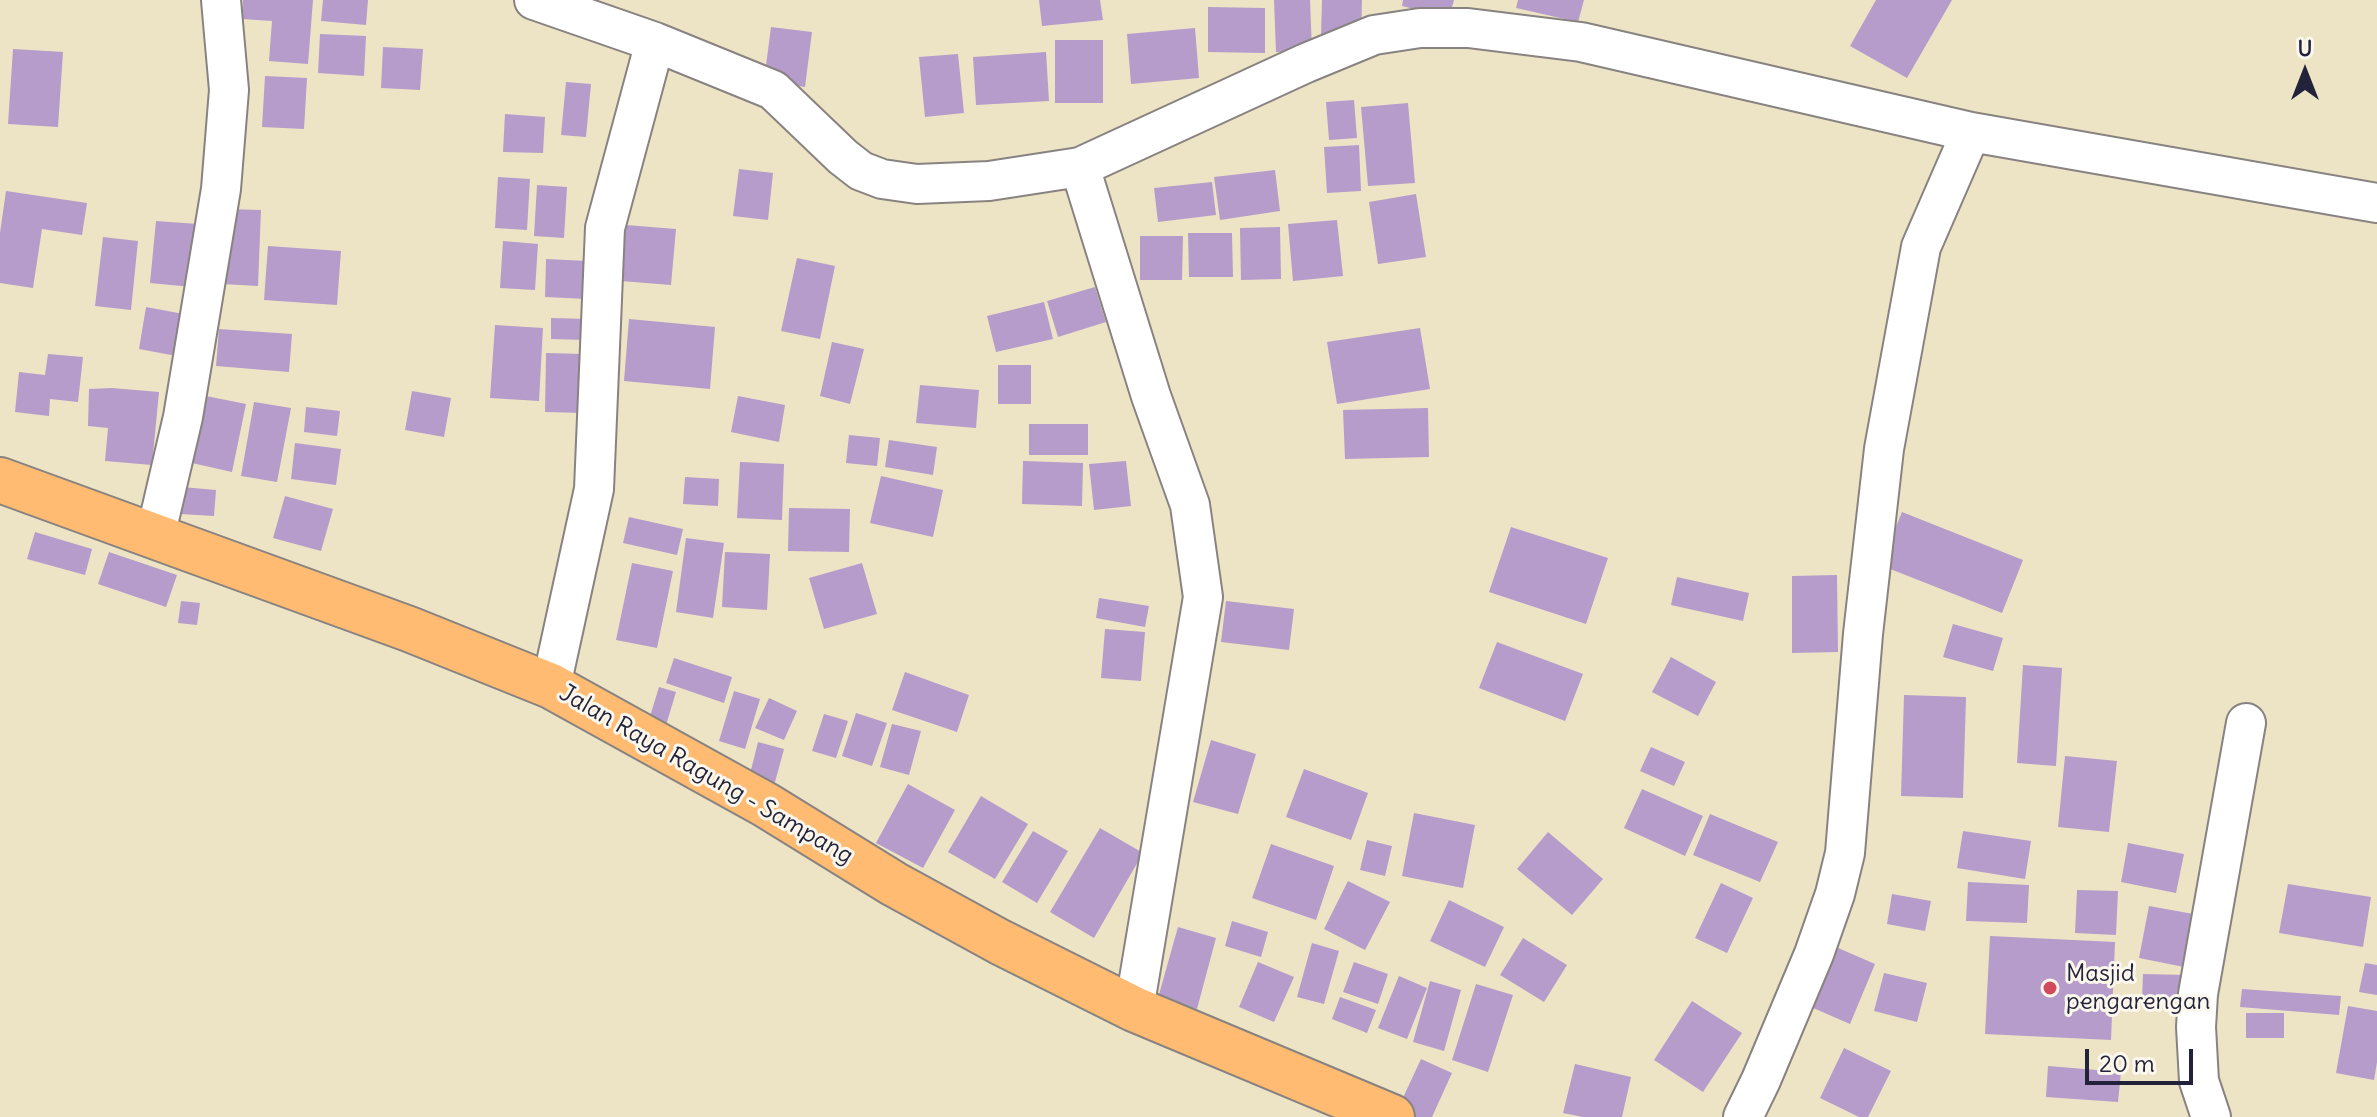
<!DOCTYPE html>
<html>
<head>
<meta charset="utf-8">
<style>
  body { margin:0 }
  #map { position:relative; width:2377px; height:1117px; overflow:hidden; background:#ede4c6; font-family:Delius,sans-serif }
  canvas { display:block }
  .north { position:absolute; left:2265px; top:32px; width:80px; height:80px; -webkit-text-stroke:6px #fbf7ec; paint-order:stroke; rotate:0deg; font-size:22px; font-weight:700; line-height:32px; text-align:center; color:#22223b }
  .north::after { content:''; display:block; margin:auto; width:28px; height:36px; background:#22223b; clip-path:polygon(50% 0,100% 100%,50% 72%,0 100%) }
  .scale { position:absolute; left:2085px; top:1049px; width:108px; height:36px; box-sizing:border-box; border:4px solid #22223b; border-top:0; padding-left:10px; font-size:24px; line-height:28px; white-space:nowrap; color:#22223b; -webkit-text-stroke:6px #fbf7ec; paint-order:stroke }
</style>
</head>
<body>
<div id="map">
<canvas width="2377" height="1117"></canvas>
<div class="north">U</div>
<div class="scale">20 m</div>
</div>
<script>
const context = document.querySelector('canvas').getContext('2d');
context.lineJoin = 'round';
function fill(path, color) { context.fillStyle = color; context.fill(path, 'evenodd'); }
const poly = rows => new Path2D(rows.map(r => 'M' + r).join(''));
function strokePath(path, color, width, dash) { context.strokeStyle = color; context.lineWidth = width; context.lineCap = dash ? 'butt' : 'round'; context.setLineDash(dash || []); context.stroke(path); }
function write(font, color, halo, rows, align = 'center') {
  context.font = font + ' Delius,sans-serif'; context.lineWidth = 6; context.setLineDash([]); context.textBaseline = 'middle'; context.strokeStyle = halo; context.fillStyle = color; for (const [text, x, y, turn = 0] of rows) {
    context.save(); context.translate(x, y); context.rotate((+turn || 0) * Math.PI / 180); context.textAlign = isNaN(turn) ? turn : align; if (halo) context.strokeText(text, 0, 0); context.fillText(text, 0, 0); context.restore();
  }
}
fill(poly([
  [243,0,313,0,308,64,269,61,272,21,242,19],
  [323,0,368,0,366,25,321,21],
  [1039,0,1100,0,1103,20,1042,26],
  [1274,0,1310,0,1312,51,1276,52],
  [1322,0,1362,0,1361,37,1321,36],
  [1403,0,1454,0,1449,18,1402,6],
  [1518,0,1584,0,1578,22,1516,8],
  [1876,0,1952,0,1907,78,1850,46],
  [1208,7,1265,8,1265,53,1208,52],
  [771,27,812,32,805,87,764,81],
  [1195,28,1199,78,1131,84,1127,34],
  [320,34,366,36,364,76,318,73],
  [1055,40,1103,40,1103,103,1055,103],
  [383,47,423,49,420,90,381,88],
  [13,49,63,52,58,127,8,124],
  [1046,52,1049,101,976,105,973,57],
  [958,54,964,113,925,117,919,57],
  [265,76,307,78,304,129,262,127],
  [566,82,591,84,586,137,561,135],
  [1354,100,1357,138,1329,140,1326,102],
  [1408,103,1415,183,1368,186,1361,107],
  [505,114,545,117,543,153,503,152],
  [1359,145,1361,191,1327,193,1324,147],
  [739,169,773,173,768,220,733,216],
  [1275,170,1280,211,1220,220,1214,177],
  [498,177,530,179,527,230,495,228],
  [1212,182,1216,215,1158,222,1154,188],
  [537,185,567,187,564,238,534,236],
  [6,191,87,203,82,235,42,229,33,288,0,283,0,233],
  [1416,194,1426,257,1378,264,1369,202],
  [225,209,261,210,258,286,222,284],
  [1337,220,1343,276,1293,281,1288,224],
  [156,221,198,224,192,287,150,283],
  [626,225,676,229,671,285,621,281],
  [1280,227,1281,279,1241,280,1240,228],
  [1188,233,1232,233,1233,277,1189,277],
  [1140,236,1183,236,1182,280,1140,280],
  [103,237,138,241,131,310,95,306],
  [503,241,538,244,535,290,500,288],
  [268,246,341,251,337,305,264,300],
  [797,258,835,266,820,339,781,331],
  [546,259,587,261,586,299,545,297],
  [1095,287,1106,322,1058,337,1047,301],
  [1044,302,1053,339,996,352,987,316],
  [146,307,189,315,182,357,139,349],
  [551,318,588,319,588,340,551,339],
  [629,319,715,327,710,389,624,381],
  [495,325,543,328,539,401,490,398],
  [1420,328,1430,389,1337,404,1327,342],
  [219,329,292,334,289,372,216,366],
  [832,342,864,349,850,404,820,396],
  [546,353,585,354,584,413,545,412],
  [48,354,83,357,78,402,50,399,49,416,15,412,19,372,45,375],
  [998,365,1031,365,1031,404,998,404],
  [920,385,979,390,976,428,916,423],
  [112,388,159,392,152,465,105,461,108,428,88,426,89,389],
  [412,391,451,398,444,437,405,430],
  [206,396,246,404,232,472,192,463],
  [738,396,785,405,779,442,731,432],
  [254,402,291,408,277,482,241,476],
  [306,407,340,411,337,436,304,432],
  [1428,408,1429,457,1345,459,1343,410],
  [1029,424,1088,424,1088,455,1029,455],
  [849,435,880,438,877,466,846,463],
  [889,440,937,447,933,475,885,467],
  [295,443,341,449,336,485,291,479],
  [1023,461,1083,463,1082,506,1022,504],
  [1126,461,1131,506,1094,510,1089,464],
  [740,462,784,464,782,520,737,518],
  [881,476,943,490,933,537,870,523],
  [685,477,719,479,718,506,683,504],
  [182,487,216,490,214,516,180,514],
  [285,496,333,509,321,551,273,538],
  [789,508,850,509,849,552,788,551],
  [1902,512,2023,560,2002,613,1880,565],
  [629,517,683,529,677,555,623,543],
  [1511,527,1608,558,1586,624,1489,592],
  [35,532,92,549,85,575,27,559],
  [686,538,724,543,713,618,676,612],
  [109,552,177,575,166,607,98,584],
  [725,552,770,554,767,610,722,607],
  [632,563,673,571,657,648,616,640],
  [862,563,877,614,824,629,809,578],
  [1837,575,1838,652,1792,653,1792,576],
  [1677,577,1749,593,1743,621,1671,605],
  [1099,598,1149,606,1145,627,1096,618],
  [181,601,200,603,197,625,178,623],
  [1226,601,1294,609,1289,650,1221,642],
  [1953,624,2003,638,1993,671,1943,657],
  [1105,629,1145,632,1141,681,1101,678],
  [1497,642,1583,674,1565,721,1479,688],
  [1671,657,1716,682,1698,716,1652,692],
  [674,658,732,677,724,703,666,683],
  [2023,665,2062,668,2056,766,2017,763],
  [905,672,969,695,957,732,892,710],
  [659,687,676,692,661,742,644,736],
  [734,691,760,699,745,749,719,741],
  [1904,695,1966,697,1963,798,1901,796],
  [769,698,797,711,784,740,755,728],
  [856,713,887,723,872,766,842,756],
  [824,714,848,721,836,758,812,751],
  [892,724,921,731,909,775,880,767],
  [1211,740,1256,754,1238,814,1193,802],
  [758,742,784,749,772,793,747,786],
  [1651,747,1685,762,1674,786,1640,771],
  [2065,756,2117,761,2109,832,2058,827],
  [1304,769,1368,793,1351,840,1286,817],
  [908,784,955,810,923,868,876,843],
  [1642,789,1703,816,1685,856,1624,828],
  [981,796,1028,824,995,879,948,852],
  [1414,813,1475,825,1463,888,1402,876],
  [1710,814,1778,842,1760,882,1693,855],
  [1100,828,1143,853,1094,938,1050,912],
  [1033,831,1068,851,1037,903,1002,882],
  [1963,831,2031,841,2025,879,1957,868],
  [1548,832,1603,879,1572,915,1517,869],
  [1367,840,1392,846,1385,876,1360,870],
  [2128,843,2184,854,2176,893,2121,882],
  [1271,844,1334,866,1316,920,1252,898],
  [1348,881,1390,902,1365,950,1324,929],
  [1968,882,2029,885,2027,923,1966,921],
  [1721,883,1753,898,1727,953,1695,938],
  [2288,884,2371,897,2363,947,2279,933],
  [2077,890,2118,891,2116,935,2075,933],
  [1892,894,1931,901,1925,931,1887,924],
  [1449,900,1504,927,1485,967,1430,941],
  [2149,906,2199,915,2189,968,2139,958],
  [1232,921,1268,932,1261,957,1225,946],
  [1178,927,1216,938,1197,1009,1158,998],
  [1990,936,2115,942,2111,1040,1985,1034],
  [1523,938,1567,965,1544,1002,1500,975],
  [1312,943,1339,951,1324,1004,1297,997],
  [1829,944,1875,964,1850,1024,1804,1004],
  [1258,962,1294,977,1274,1022,1239,1007],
  [1354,962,1388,974,1378,1004,1343,992],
  [2365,963,2377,965,2377,995,2359,992],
  [1884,973,1927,983,1917,1022,1874,1011],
  [2143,974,2187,975,2187,1003,2142,1001],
  [1399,976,1427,988,1407,1039,1378,1028],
  [1430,981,1461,990,1444,1051,1413,1042],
  [1476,984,1513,995,1488,1072,1452,1060],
  [2242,989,2341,996,2339,1015,2240,1007],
  [1340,997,1376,1010,1367,1033,1332,1019],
  [1692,1001,1742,1033,1703,1092,1654,1060],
  [2348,1006,2377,1011,2377,1062,2374,1080,2336,1073],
  [2246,1013,2284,1013,2284,1038,2246,1038],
  [1844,1048,1891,1071,1868,1117,1859,1117,1820,1098],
  [1421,1059,1452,1073,1432,1117,1394,1117],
  [1575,1064,1631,1077,1622,1117,1583,1117,1563,1113],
  [2048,1066,2121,1072,2118,1102,2046,1097]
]), '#b59cca');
const minor = poly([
  [534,0,655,42,773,90,843,157,861,171,882,179,917,184,989,181,1080,167,1306,63,1374,35,1420,28,1468,28,1581,42,1971,132,2377,203],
  [1080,167,1151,396,1190,505,1203,597,1134,1009],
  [155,537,183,417,221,189,229,90,221,0],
  [551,686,594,489,605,228,655,42],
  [1743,1117,1761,1080,1814,954,1835,894,1845,853,1863,634,1884,449,1921,247,1971,132],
  [2211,1117,2199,1081,2196,1027,2198,994,2246,723]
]);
const major = poly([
  [0,480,409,629,551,686,766,805,894,884,1000,942,1134,1009,1392,1117]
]);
strokePath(minor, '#888380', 42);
strokePath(major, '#888380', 48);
strokePath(minor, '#fff', 38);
strokePath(major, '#febb71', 44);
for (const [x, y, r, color] of [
  [2050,988,8,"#d1495b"]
]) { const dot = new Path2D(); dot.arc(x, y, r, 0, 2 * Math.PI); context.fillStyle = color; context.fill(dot); strokePath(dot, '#fbf7ec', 3); }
write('24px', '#22223b', '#fbf7ec', [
  ["Jalan Raya Ragung - Sampang",706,775,30]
]);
write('24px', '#22223b', '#fbf7ec', [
  ["Masjid",2066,974],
  ["pengarengan",2066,1002]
], 'left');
</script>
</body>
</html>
